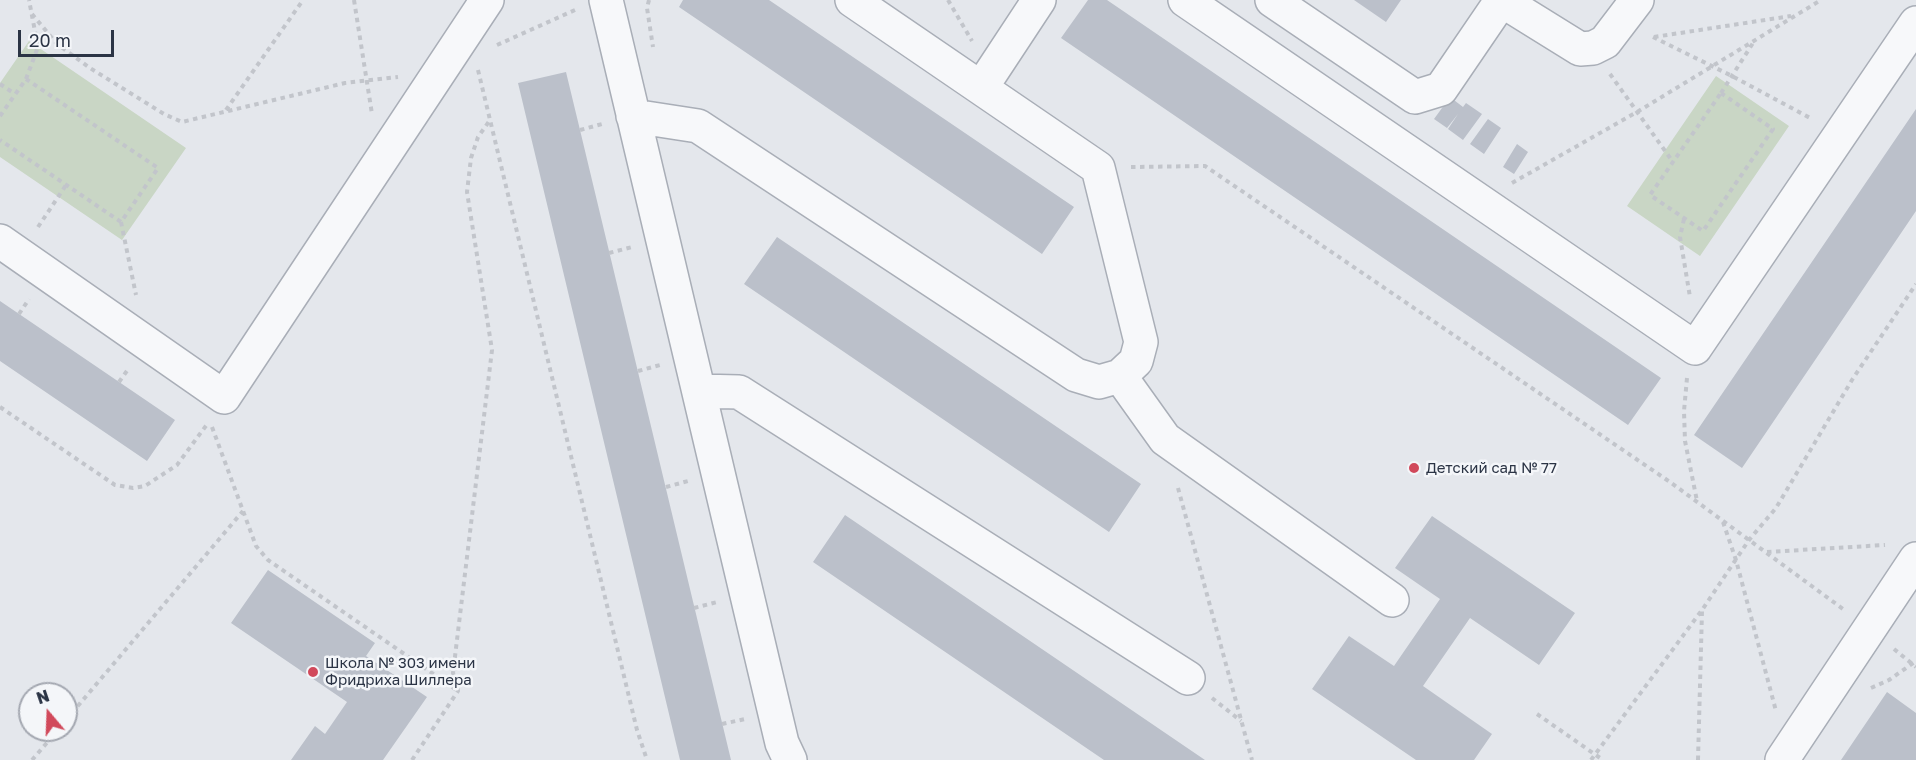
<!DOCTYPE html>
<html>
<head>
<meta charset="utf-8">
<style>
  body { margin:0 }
  #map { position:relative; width:1916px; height:760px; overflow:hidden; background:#e4e7ec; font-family:"Golos Text",sans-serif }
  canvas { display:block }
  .north { position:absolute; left:18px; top:682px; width:60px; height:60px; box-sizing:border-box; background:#f4f6f9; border:2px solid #a4a8b1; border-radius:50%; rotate:341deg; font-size:16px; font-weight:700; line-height:24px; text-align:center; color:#2b3445 }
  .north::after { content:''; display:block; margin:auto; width:21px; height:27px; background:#d1495b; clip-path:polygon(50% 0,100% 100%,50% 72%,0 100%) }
  .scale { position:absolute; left:18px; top:30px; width:96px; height:27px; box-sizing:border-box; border:3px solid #2b3445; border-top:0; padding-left:8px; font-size:18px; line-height:21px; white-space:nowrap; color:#2b3445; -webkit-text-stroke:4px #f4f6f9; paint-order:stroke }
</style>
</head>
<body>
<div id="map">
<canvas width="1916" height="760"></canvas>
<div class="north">N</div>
<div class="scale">20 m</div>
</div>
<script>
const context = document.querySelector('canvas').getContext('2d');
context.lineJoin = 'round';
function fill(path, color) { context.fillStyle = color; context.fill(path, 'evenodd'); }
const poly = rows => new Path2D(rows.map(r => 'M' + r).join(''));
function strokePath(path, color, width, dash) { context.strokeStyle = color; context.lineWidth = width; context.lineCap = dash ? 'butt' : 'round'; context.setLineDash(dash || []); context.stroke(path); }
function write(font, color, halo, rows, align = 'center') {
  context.font = font + ' "Golos Text",sans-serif'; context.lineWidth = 5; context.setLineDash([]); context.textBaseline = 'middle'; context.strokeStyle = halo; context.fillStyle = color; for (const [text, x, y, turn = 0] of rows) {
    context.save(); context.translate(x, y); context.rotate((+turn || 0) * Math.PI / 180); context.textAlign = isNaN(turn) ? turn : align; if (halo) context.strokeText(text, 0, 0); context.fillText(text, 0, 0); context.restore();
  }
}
fill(poly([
  [29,41,186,148,122,240,0,157,0,83],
  [1716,76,1789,126,1700,256,1627,206]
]), '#c9d6c5');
fill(poly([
  [683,0,769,0,1074,207,1042,254,679,7],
  [1088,0,1107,0,1661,378,1628,425,1061,38],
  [1354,0,1401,0,1386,22],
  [566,72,580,130,731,760,680,760,518,83],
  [1450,97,1463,107,1466,103,1482,114,1463,140,1448,129,1458,114,1447,128,1434,119],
  [1916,109,1916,211,1742,468,1694,435],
  [1488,119,1501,128,1484,154,1470,144],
  [1517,144,1528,152,1514,174,1503,167],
  [777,237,1141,484,1109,532,744,284],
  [0,301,175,420,147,461,0,361],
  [845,515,870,532,1205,760,1104,760,813,562],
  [1432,516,1575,613,1539,665,1470,618,1423,686,1492,734,1474,760,1416,760,1312,689,1349,636,1394,666,1440,599,1395,568],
  [268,570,375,643,366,656,427,697,383,760,291,760,315,726,325,734,347,702,231,623],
  [1887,692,1916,713,1916,760,1841,760]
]), '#bbc0ca');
const minor = poly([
  [606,0,782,743,790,760],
  [1185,0,1695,348,1916,23],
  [1272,0,1415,97,1441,89,1501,1],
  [1501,0,1580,49,1593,48,1605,42,1637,0],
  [981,88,1039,0],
  [633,116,698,126,1076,375,1099,382,1120,376,1136,361,1141,342,1098,168,852,0],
  [0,241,224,397,487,0],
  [1120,376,1165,439,1392,600],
  [699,391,739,392,1188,678],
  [1782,760,1916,559]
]);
strokePath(minor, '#a9aeb7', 36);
strokePath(poly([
  [354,0,372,114],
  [649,0,647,8,653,47],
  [948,0,972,41],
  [32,14,57,44,90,68,164,114,182,122,345,83,398,77],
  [1653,37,1732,76,1812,119],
  [1654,37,1791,16],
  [497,45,575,10],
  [478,70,637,730,647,760],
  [1610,74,1673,162],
  [26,79,38,47,29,0],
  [0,84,15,94],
  [1721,93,1773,129,1703,231,1650,195,1721,93],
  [1721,93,1753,43],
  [226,110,303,0],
  [0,116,26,79,158,168,121,222,0,140],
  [580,130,602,124],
  [1131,167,1205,166,1670,482,1843,609],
  [1512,183,1637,112,1821,0],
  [1684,219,1680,237,1690,297],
  [121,222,136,295],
  [38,227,66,185],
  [609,253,632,247],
  [19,314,29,299],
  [638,371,660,365],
  [1687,378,1684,411,1685,441,1697,501],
  [119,382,129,368],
  [0,407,115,485,133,488,145,486,177,465,208,423],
  [212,427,256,546,268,560,458,691],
  [666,487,688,481],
  [1178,488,1252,760],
  [1723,522,1736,560,1776,711],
  [1767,552,1885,545],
  [694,608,717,602],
  [1894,649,1916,667],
  [1871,688,1889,680,1916,661],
  [1212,698,1241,721],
  [1537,714,1603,760],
  [66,720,243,511],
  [722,724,745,719],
  [32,760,58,730],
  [412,760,458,691,453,673,492,350,467,192,471,158,478,137,490,120],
  [1591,760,1702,610,1749,540,1776,508,1852,380,1916,284],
  [1698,760,1702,611]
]), '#c2c5cb', 4, [4.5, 4.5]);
strokePath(minor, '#f7f8fa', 33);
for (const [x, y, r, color] of [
  [1414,468,6,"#d1495b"],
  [313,672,6,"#d1495b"]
]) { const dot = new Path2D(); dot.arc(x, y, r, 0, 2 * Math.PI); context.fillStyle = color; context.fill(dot); strokePath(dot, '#f4f6f9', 2); }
write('15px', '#2b3445', '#f4f6f9', [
  ["Детский сад № 77",1426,468],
  ["Школа № 303 имени",325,663],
  ["Фридриха Шиллера",325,680]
], 'left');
</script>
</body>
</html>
